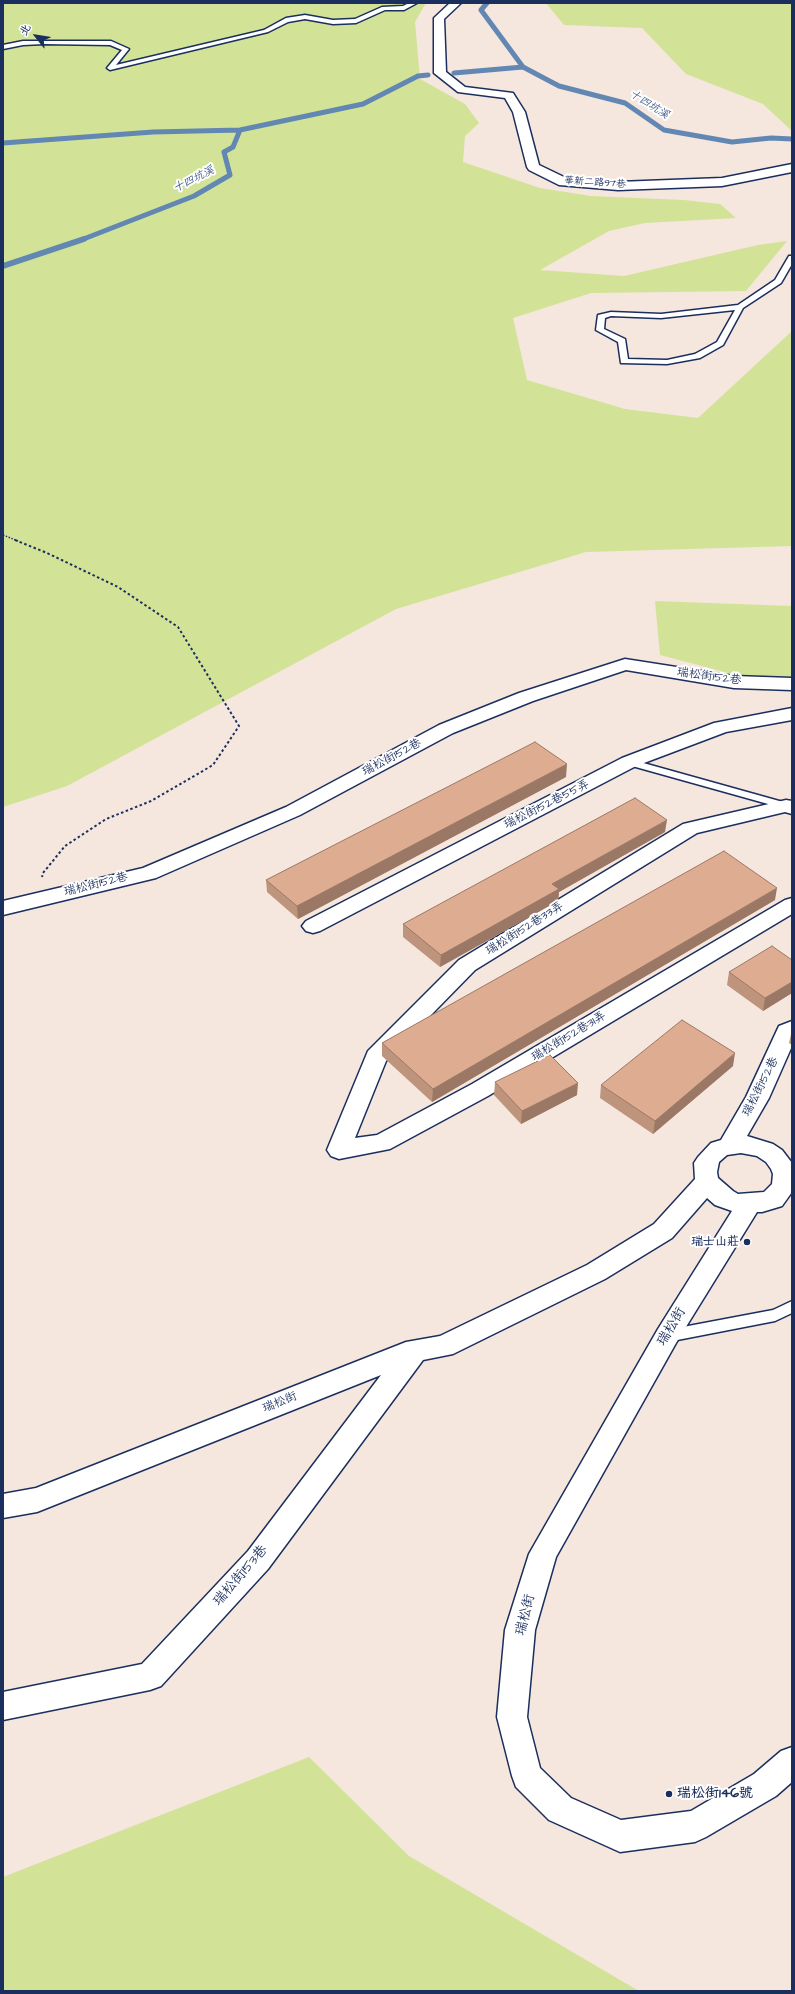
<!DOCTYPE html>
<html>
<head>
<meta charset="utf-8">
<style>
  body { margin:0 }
  #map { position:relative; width:795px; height:1994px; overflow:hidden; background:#f5e6de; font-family:"Architects Daughter","LXGW WenKai TC",sans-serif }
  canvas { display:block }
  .frame { position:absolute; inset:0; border:4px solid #1b2f5e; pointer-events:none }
  .north { position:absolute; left:16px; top:16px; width:40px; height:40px; -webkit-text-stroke:3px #fff; paint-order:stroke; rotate:300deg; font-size:11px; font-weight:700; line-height:16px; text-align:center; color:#1b2f5e }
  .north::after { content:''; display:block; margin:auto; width:14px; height:18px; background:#1b2f5e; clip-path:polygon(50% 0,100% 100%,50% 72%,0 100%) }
</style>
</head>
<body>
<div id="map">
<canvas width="795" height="1994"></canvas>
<div class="frame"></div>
<div class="north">北</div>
</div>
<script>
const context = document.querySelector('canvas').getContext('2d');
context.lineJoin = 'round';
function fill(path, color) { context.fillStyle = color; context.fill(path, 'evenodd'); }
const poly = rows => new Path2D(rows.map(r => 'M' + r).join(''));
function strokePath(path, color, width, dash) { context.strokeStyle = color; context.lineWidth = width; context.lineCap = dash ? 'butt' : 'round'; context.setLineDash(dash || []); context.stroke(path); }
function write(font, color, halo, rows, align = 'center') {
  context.font = font + ' "Architects Daughter","LXGW WenKai TC",sans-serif'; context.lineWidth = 4; context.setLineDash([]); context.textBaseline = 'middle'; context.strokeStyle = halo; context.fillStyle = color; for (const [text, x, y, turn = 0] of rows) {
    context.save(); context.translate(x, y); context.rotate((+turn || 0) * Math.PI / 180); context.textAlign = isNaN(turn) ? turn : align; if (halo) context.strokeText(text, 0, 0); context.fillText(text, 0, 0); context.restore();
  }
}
fill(poly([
  [3,3,426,3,415,22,420,79,465,104,479,123,465,136,463,162,540,188,591,196,684,200,720,204,736,218,645,223,609,231,540,270,624,276,758,245,787,241,746,291,591,293,513,318,527,380,625,409,698,418,792,331,792,546,586,552,396,609,67,786,3,807],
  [546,3,792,3,792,131,763,104,686,74,642,28,564,25],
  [655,601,792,606,792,677,736,675,660,655],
  [309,1757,409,1856,639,1991,3,1991,3,1877]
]), '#d2e397');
strokePath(poly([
  [487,3,481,10,523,67,559,86,625,103,664,130,732,142,771,138,792,139],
  [454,73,523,67],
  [3,143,153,132,240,130,363,104,418,76,428,75],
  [81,240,194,196,230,175,224,152,233,147,240,130]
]), '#6287b3', 5);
strokePath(poly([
  [3,266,84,239]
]), '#6287b3', 6);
const service = poly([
  [409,3,417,3,404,10,385,10,356,23,333,24,305,19,288,22,268,32,110,70,107,68,122,50,110,45,44,44,23,45,3,49,3,45,23,41,111,41,129,49,116,65,264,30,286,18,305,15,333,20,355,19,382,7,403,6,409,3],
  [789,256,792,256,792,264,781,283,743,308,723,345,700,358,667,364,621,363,618,342,596,330,598,315,611,312,661,314,738,305,775,280,789,256],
  [735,310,717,342,695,354,667,360,628,359,625,339,604,329,605,318,611,316,661,318,735,310],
  [629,759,790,804,791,806,786,809,625,764,624,762,625,760,629,759],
  [792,1301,792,1313,775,1321,667,1342,662,1340,660,1336,662,1332,667,1330,773,1310,792,1301]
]);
const minor = poly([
  [450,3,461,3,444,19,446,72,465,87,513,93,525,112,539,165,566,178,618,182,722,178,792,164,792,172,722,186,618,190,559,185,529,170,527,167,513,112,505,98,458,92,434,73,434,18,450,3],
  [625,659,734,676,792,678,792,690,734,688,626,670,533,701,453,733,300,815,156,878,3,915,3,901,143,868,286,807,439,725,519,693,625,659],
  [792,708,792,720,726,732,636,766,320,931,313,933,306,931,302,926,306,921,622,758,714,723,792,708],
  [786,800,792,801,792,814,785,812,697,833,475,970,386,1061,355,1138,377,1135,472,1084,785,900,792,898,792,914,488,1096,390,1149,339,1159,331,1156,327,1150,368,1051,459,960,683,824,786,800],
  [792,1021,792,1046,769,1098,747,1136,773,1144,782,1150,792,1163,792,1192,782,1206,762,1212,757,1212,676,1343,556,1557,535,1630,527,1717,540,1768,571,1798,621,1820,691,1811,754,1774,781,1751,792,1747,792,1782,776,1796,706,1837,695,1842,620,1852,549,1820,516,1787,512,1776,497,1717,505,1630,529,1554,658,1329,732,1211,715,1205,707,1198,672,1238,605,1279,453,1354,423,1360,268,1569,161,1686,150,1690,3,1720,3,1692,142,1664,248,1551,381,1375,37,1512,3,1518,3,1494,36,1488,406,1342,440,1336,587,1265,654,1224,695,1179,694,1163,698,1157,711,1143,721,1140,746,1097,779,1026,792,1021],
  [741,1153,757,1156,766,1162,771,1169,773,1174,772,1184,764,1192,738,1194,733,1191,718,1178,717,1172,719,1162,727,1155,741,1153]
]);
strokePath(service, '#1b2f5e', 3);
strokePath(minor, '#1b2f5e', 3);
strokePath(poly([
  [3,535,18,541]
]), '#1b2f5e', 1.5, [1.5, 1.5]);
strokePath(poly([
  [15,540,47,553,118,587,178,627,239,726,213,765,151,801,106,819,65,846,43,873,42,877]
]), '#1b2f5e', 2, [2.5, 2.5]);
fill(service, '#fff');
fill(minor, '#fff');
fill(poly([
  [566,777,298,919,267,892,266,880],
  [665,832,559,892,558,901,440,967,403,937,403,924],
  [775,900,432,1102,382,1056,382,1043],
  [792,960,792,993,763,1011,727,985,729,972],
  [792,1030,792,1045,789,1043],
  [733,1066,653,1134,600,1098,601,1085],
  [495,1082,577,1095,521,1124,494,1095]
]), '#bf947d');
fill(poly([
  [567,764,566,777,298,919,297,906],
  [667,820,665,832,559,892,558,901,440,967,441,955,552,884],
  [777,888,775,900,432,1102,433,1089],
  [792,982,792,993,763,1011,765,998],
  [735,1053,733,1066,653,1134,655,1121],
  [578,1083,577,1095,521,1124,522,1111]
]), '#9b7866');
const building = poly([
  [535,742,567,764,297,906,266,880,535,742],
  [635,798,667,820,552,884,559,889,441,955,403,924,635,798],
  [724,851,777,888,433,1089,382,1043,724,851],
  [772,946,792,960,792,982,765,998,729,972,772,946],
  [682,1020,735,1053,655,1121,601,1085,682,1020],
  [550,1055,578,1083,522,1111,495,1082,550,1055]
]);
fill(building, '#deac91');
strokePath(building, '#9b7866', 1);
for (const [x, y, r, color] of [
  [747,1242,4,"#1b2f5e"],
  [669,1794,4,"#1b2f5e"]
]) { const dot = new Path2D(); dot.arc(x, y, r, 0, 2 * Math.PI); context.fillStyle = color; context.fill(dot); strokePath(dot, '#fff', 1.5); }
write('10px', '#1b2f5e', '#fff', [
  ["華新二路97巷",595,183,4]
]);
write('italic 11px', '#3e5b89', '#fff', [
  ["十四坑溪",649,105,32],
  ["十四坑溪",194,180,-27]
]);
write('12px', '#1b2f5e', '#fff', [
  ["瑞松街152巷",709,677,8],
  ["瑞松街152巷",392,758,-28],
  ["瑞松街152巷55弄",547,805,-27],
  ["瑞松街152巷",96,885,-14],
  ["瑞松街152巷33弄",525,929,-32],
  ["瑞松街152巷31弄",569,1037,-31],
  ["瑞松街152巷",761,1087,-63],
  ["瑞松街",280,1403,-22]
]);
write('bold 12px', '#1b2f5e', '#fff', [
  ["瑞士山莊",739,1242]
], 'right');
write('14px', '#1b2f5e', '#fff', [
  ["瑞松街",672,1327,-59],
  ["瑞松街153巷",241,1576,-49],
  ["瑞松街",526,1615,-76]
]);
write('bold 14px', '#1b2f5e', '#fff', [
  ["瑞松街146號",677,1794]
], 'left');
</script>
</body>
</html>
